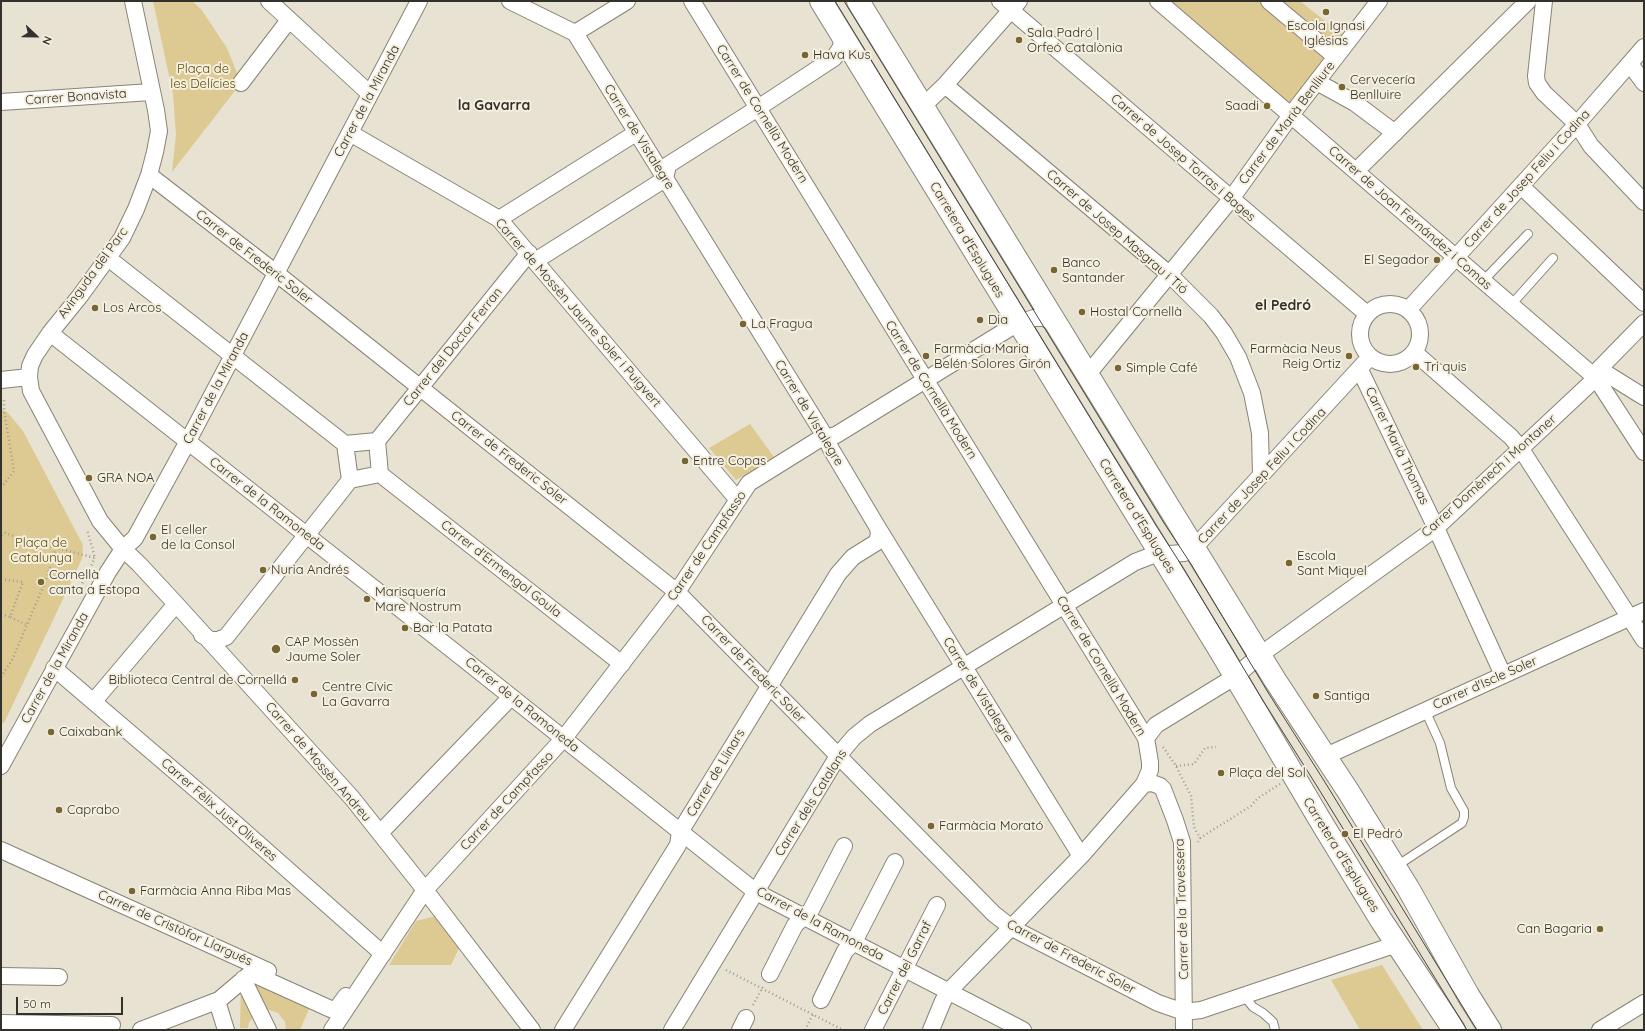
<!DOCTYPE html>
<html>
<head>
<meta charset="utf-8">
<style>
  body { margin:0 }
  #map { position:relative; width:1645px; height:1031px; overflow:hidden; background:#e7e2d2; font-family:Quicksand,sans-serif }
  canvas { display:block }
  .frame { position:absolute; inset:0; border:2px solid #33312b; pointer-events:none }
  .north { position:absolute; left:16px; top:16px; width:40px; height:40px; -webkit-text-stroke:3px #f5efdf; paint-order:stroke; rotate:112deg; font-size:11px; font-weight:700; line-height:16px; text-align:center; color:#33312b }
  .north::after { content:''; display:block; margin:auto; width:14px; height:18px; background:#33312b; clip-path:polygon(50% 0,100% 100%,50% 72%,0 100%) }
  .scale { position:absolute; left:16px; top:997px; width:107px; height:18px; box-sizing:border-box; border:2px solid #33312b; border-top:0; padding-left:5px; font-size:12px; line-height:14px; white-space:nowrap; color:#33312b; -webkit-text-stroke:3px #f5efdf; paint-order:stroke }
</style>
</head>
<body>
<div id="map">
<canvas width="1645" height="1031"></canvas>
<div class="frame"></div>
<div class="north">N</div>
<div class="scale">50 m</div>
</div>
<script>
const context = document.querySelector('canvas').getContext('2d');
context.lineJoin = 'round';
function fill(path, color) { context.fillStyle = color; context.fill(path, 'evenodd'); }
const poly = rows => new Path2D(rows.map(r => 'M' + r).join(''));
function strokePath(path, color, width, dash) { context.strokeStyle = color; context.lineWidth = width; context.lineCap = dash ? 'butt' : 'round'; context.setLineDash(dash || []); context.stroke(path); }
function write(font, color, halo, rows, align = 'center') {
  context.font = font + ' Quicksand,sans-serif'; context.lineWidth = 4; context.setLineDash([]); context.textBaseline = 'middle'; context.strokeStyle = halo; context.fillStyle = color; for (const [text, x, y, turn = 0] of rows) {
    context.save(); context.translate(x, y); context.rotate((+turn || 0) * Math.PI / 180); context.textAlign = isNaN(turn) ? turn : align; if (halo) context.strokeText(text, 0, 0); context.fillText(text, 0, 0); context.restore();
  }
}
fill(poly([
  [153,1,192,1,201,9,227,48,241,83,172,172,176,135,173,94],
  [1166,1,1300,1,1344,36,1290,106],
  [1,409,8,413,23,431,83,545,82,559,5,721,1,725],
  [750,424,774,457,736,480,709,448],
  [436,916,460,946,451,965,389,965,416,921],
  [1382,965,1423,1030,1360,1030,1331,980],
  [248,981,309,1009,300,1030,286,1030,285,1022,278,1013,269,1010,264,1011],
  [241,985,256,1015,249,1022,248,1028,240,1028]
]), '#ddca92');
const lane = poly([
  [1483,281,1528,234],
  [1511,305,1553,258],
  [1395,867,1462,823,1464,817,1464,811,1451,788,1440,743,1425,710],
  [1244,996,1253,1007,1263,1013,1273,1022,1275,1030]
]);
const street = poly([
  [133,1,156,110,159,131,155,152,149,175,136,209,122,238,80,296,50,333,35,355,30,366,29,377,31,391,100,521,123,549,139,564,176,604,352,798,425,890,532,1030],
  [269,1,370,94],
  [510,1,575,33,826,438,831,449,878,528,1081,856],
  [692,1,1146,738,1150,762,1150,770,1144,784,1081,856,949,991,943,1001,931,1030],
  [1000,1,1367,314],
  [1158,1,1596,378,1644,452],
  [1269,1,1336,57],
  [1544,1,1536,76,1537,83,1544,93,1577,124,1591,146,1644,202],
  [575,33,627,1],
  [1630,64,1644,83],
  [1317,82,1355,103,1395,133],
  [241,83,289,20],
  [945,85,1169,274,1211,316,1224,333,1238,357,1252,393,1260,433,1261,475],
  [1,102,151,92],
  [923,106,945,85,1019,1],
  [350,133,499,219,738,500],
  [1356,171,1528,1],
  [149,175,276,273,677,592,994,914,1012,928,1158,1003,1184,1012,1201,1010,1397,944],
  [1521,186,1644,303],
  [499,219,636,133],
  [108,258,345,444],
  [535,261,665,179,668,165,758,108,834,58,841,47,842,39,841,32],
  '1360 334a30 30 0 1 1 60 0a30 30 0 1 1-60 0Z',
  [1408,310,1577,124,1644,47],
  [50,333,465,660,756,892,1023,1030],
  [1414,352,1511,437,1521,449,1644,640],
  [1599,369,1644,397],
  [1360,370,1436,528,1503,675],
  [1088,374,1231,199,1291,115,1379,1],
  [1,380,29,377],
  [377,441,529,253],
  [377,441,380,474],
  [345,444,350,480],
  [345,444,377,441],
  [380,474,622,664],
  [350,480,380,474],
  [202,635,211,640,218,640,226,637,350,480],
  [54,668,219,809,383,954],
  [94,701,176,604],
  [1146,738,1156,725,1236,676,1260,655,1436,528,1596,378,1599,369,1644,323],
  [1326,756,1644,611],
  [1,766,108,572,123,549,135,538,188,441,419,1],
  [1144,784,1152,783,1160,786,1163,789,1175,820,1182,842,1184,1030],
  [380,833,511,697],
  [1,850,268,971],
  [770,974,795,925,811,910,844,846],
  [1,976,59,977],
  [243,979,268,1030],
  [821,1000,845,951,854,942,895,862],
  [217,1001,226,1030],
  [1,1023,112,1025],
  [141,1030,219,1000,251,973,335,1011,346,996],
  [332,1030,425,890,564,738,677,592,749,483,818,440,836,435,1018,323,1034,318,1043,318,1049,320,1057,327],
  [563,1030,678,845,680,832,838,574,853,557,877,542,879,534,878,528],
  [672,1030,838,756,854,737,870,724,1135,562,1153,555,1184,553,1194,548,1370,357],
  [740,1030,746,1018],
  [873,1030,937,905],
  [1600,1030,1644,1003]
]);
const secondary = poly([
  [821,1,1221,652,1320,820,1381,920,1454,1030],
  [858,1,1275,680,1348,791,1408,888,1468,995,1490,1030]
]);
strokePath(lane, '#888375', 10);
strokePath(street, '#888375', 18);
strokePath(secondary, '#888375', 24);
strokePath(poly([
  [1,488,14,471,4,410,4,398],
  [1,531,16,537,95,558,87,529],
  [1,540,2,532],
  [1,579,23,582,10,617,27,625],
  [77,594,95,558],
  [1,614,10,617],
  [1,677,12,660,46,580,56,547],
  [1163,747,1176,766,1191,796,1194,827,1200,838,1198,842],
  [1176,766,1194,764,1205,748,1216,747],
  [1200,838,1251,806,1258,798,1280,784],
  [726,970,843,1030],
  [753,1005,763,987],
  [805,1030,813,1014]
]), '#a19d91', 2.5, [1, 3]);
strokePath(lane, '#fff', 8);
strokePath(street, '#fff', 16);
strokePath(secondary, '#fff', 22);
strokePath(poly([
  [835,1,1157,527,1184,569,1262,699,1315,783,1467,1030],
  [844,1,1164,523,1191,564,1269,694,1323,779,1477,1030]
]), '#494740', 1);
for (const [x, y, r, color] of [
  [1326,12,4,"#776634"],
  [1019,40,4,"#776634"],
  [805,55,4,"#776634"],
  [1342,87,4,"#776634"],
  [1267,106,4,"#776634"],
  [1437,260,4,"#776634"],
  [1054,270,4,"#776634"],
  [95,308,4,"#776634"],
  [1082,312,4,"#776634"],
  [980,320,4,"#776634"],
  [743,324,4,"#776634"],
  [926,356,4,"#776634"],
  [1349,356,4,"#776634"],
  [1416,367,4,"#776634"],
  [1118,368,4,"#776634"],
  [685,461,4,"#776634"],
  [89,478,4,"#776634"],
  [153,537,4,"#776634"],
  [1289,563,4,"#776634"],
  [263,570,4,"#776634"],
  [41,582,4,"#776634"],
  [367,599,4,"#776634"],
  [405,628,4,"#776634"],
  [276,649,5,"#776634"],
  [295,680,4,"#776634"],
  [314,694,4,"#776634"],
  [1316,696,4,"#776634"],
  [51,732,4,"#776634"],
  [1221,773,4,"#776634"],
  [59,810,4,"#776634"],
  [931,826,4,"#776634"],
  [1345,834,4,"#776634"],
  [132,891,4,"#776634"],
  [1600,929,4,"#776634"]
]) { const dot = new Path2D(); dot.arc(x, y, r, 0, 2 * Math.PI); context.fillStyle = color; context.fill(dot); strokePath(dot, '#f5efdf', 1.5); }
write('13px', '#33312b', '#f5efdf', [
  ["Escola Ignasi",1326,26,"center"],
  ["Iglésias",1326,41,"center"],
  ["Sala Padró |",1027,33],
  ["Orfeó Catalònia",1027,48],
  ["Hava Kus",813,55],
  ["Cervecería",1350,80],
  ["Benlluire",1350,95],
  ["Saadi",1259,106,"right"],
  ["El Segador",1429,260,"right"],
  ["Banco",1062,263],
  ["Santander",1062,278],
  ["Los Arcos",103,308],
  ["Hostal Cornellà",1090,312],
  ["Dia",988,320],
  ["La Fragua",751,324],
  ["Farmàcia Maria",934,349],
  ["Belén Solores Girón",934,364],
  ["Farmàcia Neus",1341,349,"right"],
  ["Reig Ortiz",1341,364,"right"],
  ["Tri quis",1424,367],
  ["Simple Café",1126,368],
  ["Entre Copas",693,461],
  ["GRA NOA",97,478],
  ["El celler",161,530],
  ["de la Consol",161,545],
  ["Escola",1297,556],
  ["Sant Miquel",1297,571],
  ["Nuria Andrés",271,570],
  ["Cornellà",49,575],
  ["canta a Estopa",49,590],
  ["Marisquería",375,592],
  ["Mare Nostrum",375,607],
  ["Bar la Patata",413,628],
  ["CAP Mossèn",285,642],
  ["Jaume Soler",285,657],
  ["Biblioteca Central de Cornellá",287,680,"right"],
  ["Centre Cívic",322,687],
  ["La Gavarra",322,702],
  ["Santiga",1324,696],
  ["Caixabank",59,732],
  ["Plaça del Sol",1229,773],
  ["Caprabo",67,810],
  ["Farmàcia Morató",939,826],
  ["El Pedró",1353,834],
  ["Farmàcia Anna Riba Mas",140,891],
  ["Can Bagaria",1592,929,"right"]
], 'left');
write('13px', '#614d07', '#f5efdf', [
  ["Plaça de",203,69],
  ["les Delícies",203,84],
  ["Plaça de",41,543],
  ["Catalunya",41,558]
]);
write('13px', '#33312b', '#f5efdf', [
  ["Carrer Bonavista",76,97,-4],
  ["Carrer de la Miranda",367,101,-62],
  ["Carrer de Cornellà Modern",762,114,58],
  ["Carrer de Marià Benlliure",1287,123,-53],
  ["Carrer de Vistalegre",639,137,58],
  ["Carrer de Josep Torras i Bages",1183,158,41],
  ["Carrer de Josep Feliu i Codina",1527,179,-48],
  ["Carrer de Joan Fernández i Comas",1410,218,41],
  ["Carrer de Josep Masgrau i Tió",1117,232,41],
  ["Carretera d'Esplugues",967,240,59],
  ["Carrer de Frederic Soler",254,257,38],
  ["Avinguda del Parc",93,273,-54],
  ["Carrer de Mossèn Jaume Soler i Puigvert",578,313,49],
  ["Carrer del Doctor Ferran",453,347,-51],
  ["Carrer de la Miranda",216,388,-62],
  ["Carrer de Cornellà Modern",931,390,58],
  ["Carrer de Vistalegre",809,413,59],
  ["Carrer Marià Thomas",1397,446,64],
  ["Carrer de Frederic Soler",509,458,38],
  ["Carrer de Josep Feliu i Codina",1262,476,-47],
  ["Carrer Domènech i Montaner",1489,476,-42],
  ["Carrer de la Ramoneda",267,504,38],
  ["Carretera d'Esplugues",1137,516,58],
  ["Carrer de Campfasso",707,546,-56],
  ["Carrer d'Ermengol Goula",501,569,38],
  ["Carrer de Cornellà Modern",1101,666,59],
  ["Carrer de la Miranda",55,668,-61],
  ["Carrer de Frederic Soler",753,669,46],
  ["Carrer d'Iscle Soler",1485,683,-24],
  ["Carrer de Vistalegre",978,690,58],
  ["Carrer de la Ramoneda",522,705,39],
  ["Carrer de Mossèn Andreu",318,762,49],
  ["Carrer de Llinars",716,773,-59],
  ["Carrer de Campfasso",507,801,-47],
  ["Carrer dels Catalans",811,803,-58],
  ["Carrer Fèlix Just Oliveres",219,810,41],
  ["Carretera d'Esplugues",1341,855,58],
  ["Carrer de la Travessera",1182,909,-92],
  ["Carrer de la Ramoneda",820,924,28],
  ["Carrer de Cristòfor Llargués",175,928,24],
  ["Carrer de Frederic Soler",1071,957,28],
  ["Carrer del Garraf",905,968,-63]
]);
write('bold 14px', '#33312b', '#f5efdf', [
  ["la Gavarra",494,106],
  ["el Pedró",1283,306]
]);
</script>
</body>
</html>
